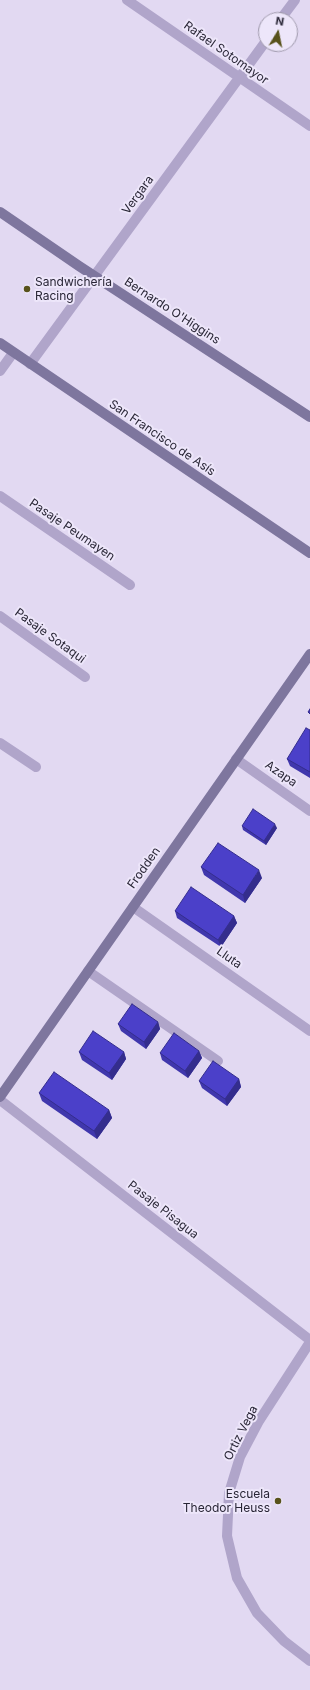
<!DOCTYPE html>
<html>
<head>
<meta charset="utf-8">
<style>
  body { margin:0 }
  #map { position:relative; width:310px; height:1690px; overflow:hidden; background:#e2d9f2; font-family:Inter,sans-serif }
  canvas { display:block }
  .north { position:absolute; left:258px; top:12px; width:40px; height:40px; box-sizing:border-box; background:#ede6fa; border:1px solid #9f99ac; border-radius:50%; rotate:10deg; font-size:11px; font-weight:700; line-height:16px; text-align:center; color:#292636 }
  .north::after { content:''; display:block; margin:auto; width:14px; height:18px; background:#58521b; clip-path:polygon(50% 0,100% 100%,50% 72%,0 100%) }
</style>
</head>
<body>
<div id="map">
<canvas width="310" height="1690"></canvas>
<div class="north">N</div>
</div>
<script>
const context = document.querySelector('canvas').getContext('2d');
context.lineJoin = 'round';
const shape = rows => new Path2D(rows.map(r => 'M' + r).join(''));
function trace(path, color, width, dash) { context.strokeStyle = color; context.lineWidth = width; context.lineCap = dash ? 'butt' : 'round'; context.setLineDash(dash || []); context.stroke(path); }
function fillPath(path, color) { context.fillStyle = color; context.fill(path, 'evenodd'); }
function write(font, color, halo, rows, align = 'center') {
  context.font = font + ' Inter,sans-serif'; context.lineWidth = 4; context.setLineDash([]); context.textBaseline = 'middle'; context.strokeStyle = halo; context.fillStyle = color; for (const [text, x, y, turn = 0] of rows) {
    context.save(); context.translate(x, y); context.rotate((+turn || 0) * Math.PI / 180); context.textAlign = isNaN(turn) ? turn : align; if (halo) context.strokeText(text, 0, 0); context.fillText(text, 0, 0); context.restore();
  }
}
trace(shape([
  [88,971,218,1061]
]), '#b0a5ca', 10);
trace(shape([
  [127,0,310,126],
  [280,20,295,0],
  [30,364,266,41],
  [0,371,13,353],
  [0,496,130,585],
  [0,616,85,677],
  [0,743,36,767],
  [236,759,310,811],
  [133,907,310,1031],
  [0,1100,310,1340],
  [310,1342,259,1421,240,1457,229,1493,227,1536,237,1578,257,1613,284,1641,310,1661]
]), '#b0a5ca', 10);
trace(shape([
  [0,212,79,266,310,417],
  [0,343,310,553],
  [0,1097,310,654]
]), '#7e769e', 10);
fillPath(shape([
  [310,730,310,778,290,766,287,759],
  [242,826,277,828,266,845,243,830],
  [201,867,262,878,245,903,204,875],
  [175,911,234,916,237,923,221,947,177,918],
  [158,1022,160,1029,146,1049,121,1031,118,1024],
  [199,1051,202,1058,188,1078,162,1060,160,1053],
  [79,1052,124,1052,126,1059,112,1080,82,1060],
  [239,1079,241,1087,227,1106,202,1088,199,1081],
  [39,1093,109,1110,112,1118,97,1139,42,1101]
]), '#4037ad');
fillPath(shape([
  [275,824,277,828,266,845,264,841],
  [259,870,262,878,245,903,243,895],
  [234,916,237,923,221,947,218,940],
  [158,1022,160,1029,146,1049,144,1042],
  [199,1051,202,1058,188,1078,185,1071],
  [124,1052,126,1059,112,1080,109,1073],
  [239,1079,241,1087,227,1106,225,1099],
  [109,1110,112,1118,97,1139,94,1131]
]), '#342d8d');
const building = shape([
  [310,709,310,714,308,712,310,709],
  [306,728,310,730,310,772,287,759,306,728],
  [253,809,275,824,264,841,242,826,253,809],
  [218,843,259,870,243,895,201,867,218,843],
  [191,887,234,916,218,940,175,911,191,887],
  [132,1004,158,1022,144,1042,118,1024,132,1004],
  [93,1031,124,1052,109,1073,79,1052,93,1031],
  [174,1033,199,1051,185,1071,160,1053,174,1033],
  [213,1061,239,1079,225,1099,199,1081,213,1061],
  [54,1072,109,1110,94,1131,39,1093,54,1072]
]);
fillPath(building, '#4b40c9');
trace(building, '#342d8d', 1);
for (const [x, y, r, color] of [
  [27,289,4,"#58521b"],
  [278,1501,4,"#58521b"]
]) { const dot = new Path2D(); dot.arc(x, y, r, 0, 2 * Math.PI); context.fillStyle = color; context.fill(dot); trace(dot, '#ede6fa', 1.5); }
write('12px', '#292636', '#ede6fa', [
  ["Rafael Sotomayor",226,53,35],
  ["Vergara",138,195,-54],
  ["Bernardo O'Higgins",172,311,33],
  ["San Francisco de Asís",162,438,34],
  ["Pasaje Peumayen",72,530,34],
  ["Pasaje Sotaqui",50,636,36],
  ["Azapa",281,774,35],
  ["Frodden",144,868,-55],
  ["Lluta",229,958,35],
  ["Pasaje Pisagua",163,1210,38],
  ["Ortiz Vega",241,1433,-63]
]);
write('12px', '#292636', '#ede6fa', [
  ["Sandwichería",35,282],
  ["Racing",35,296],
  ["Escuela",270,1494,"right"],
  ["Theodor Heuss",270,1508,"right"]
], 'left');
</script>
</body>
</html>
